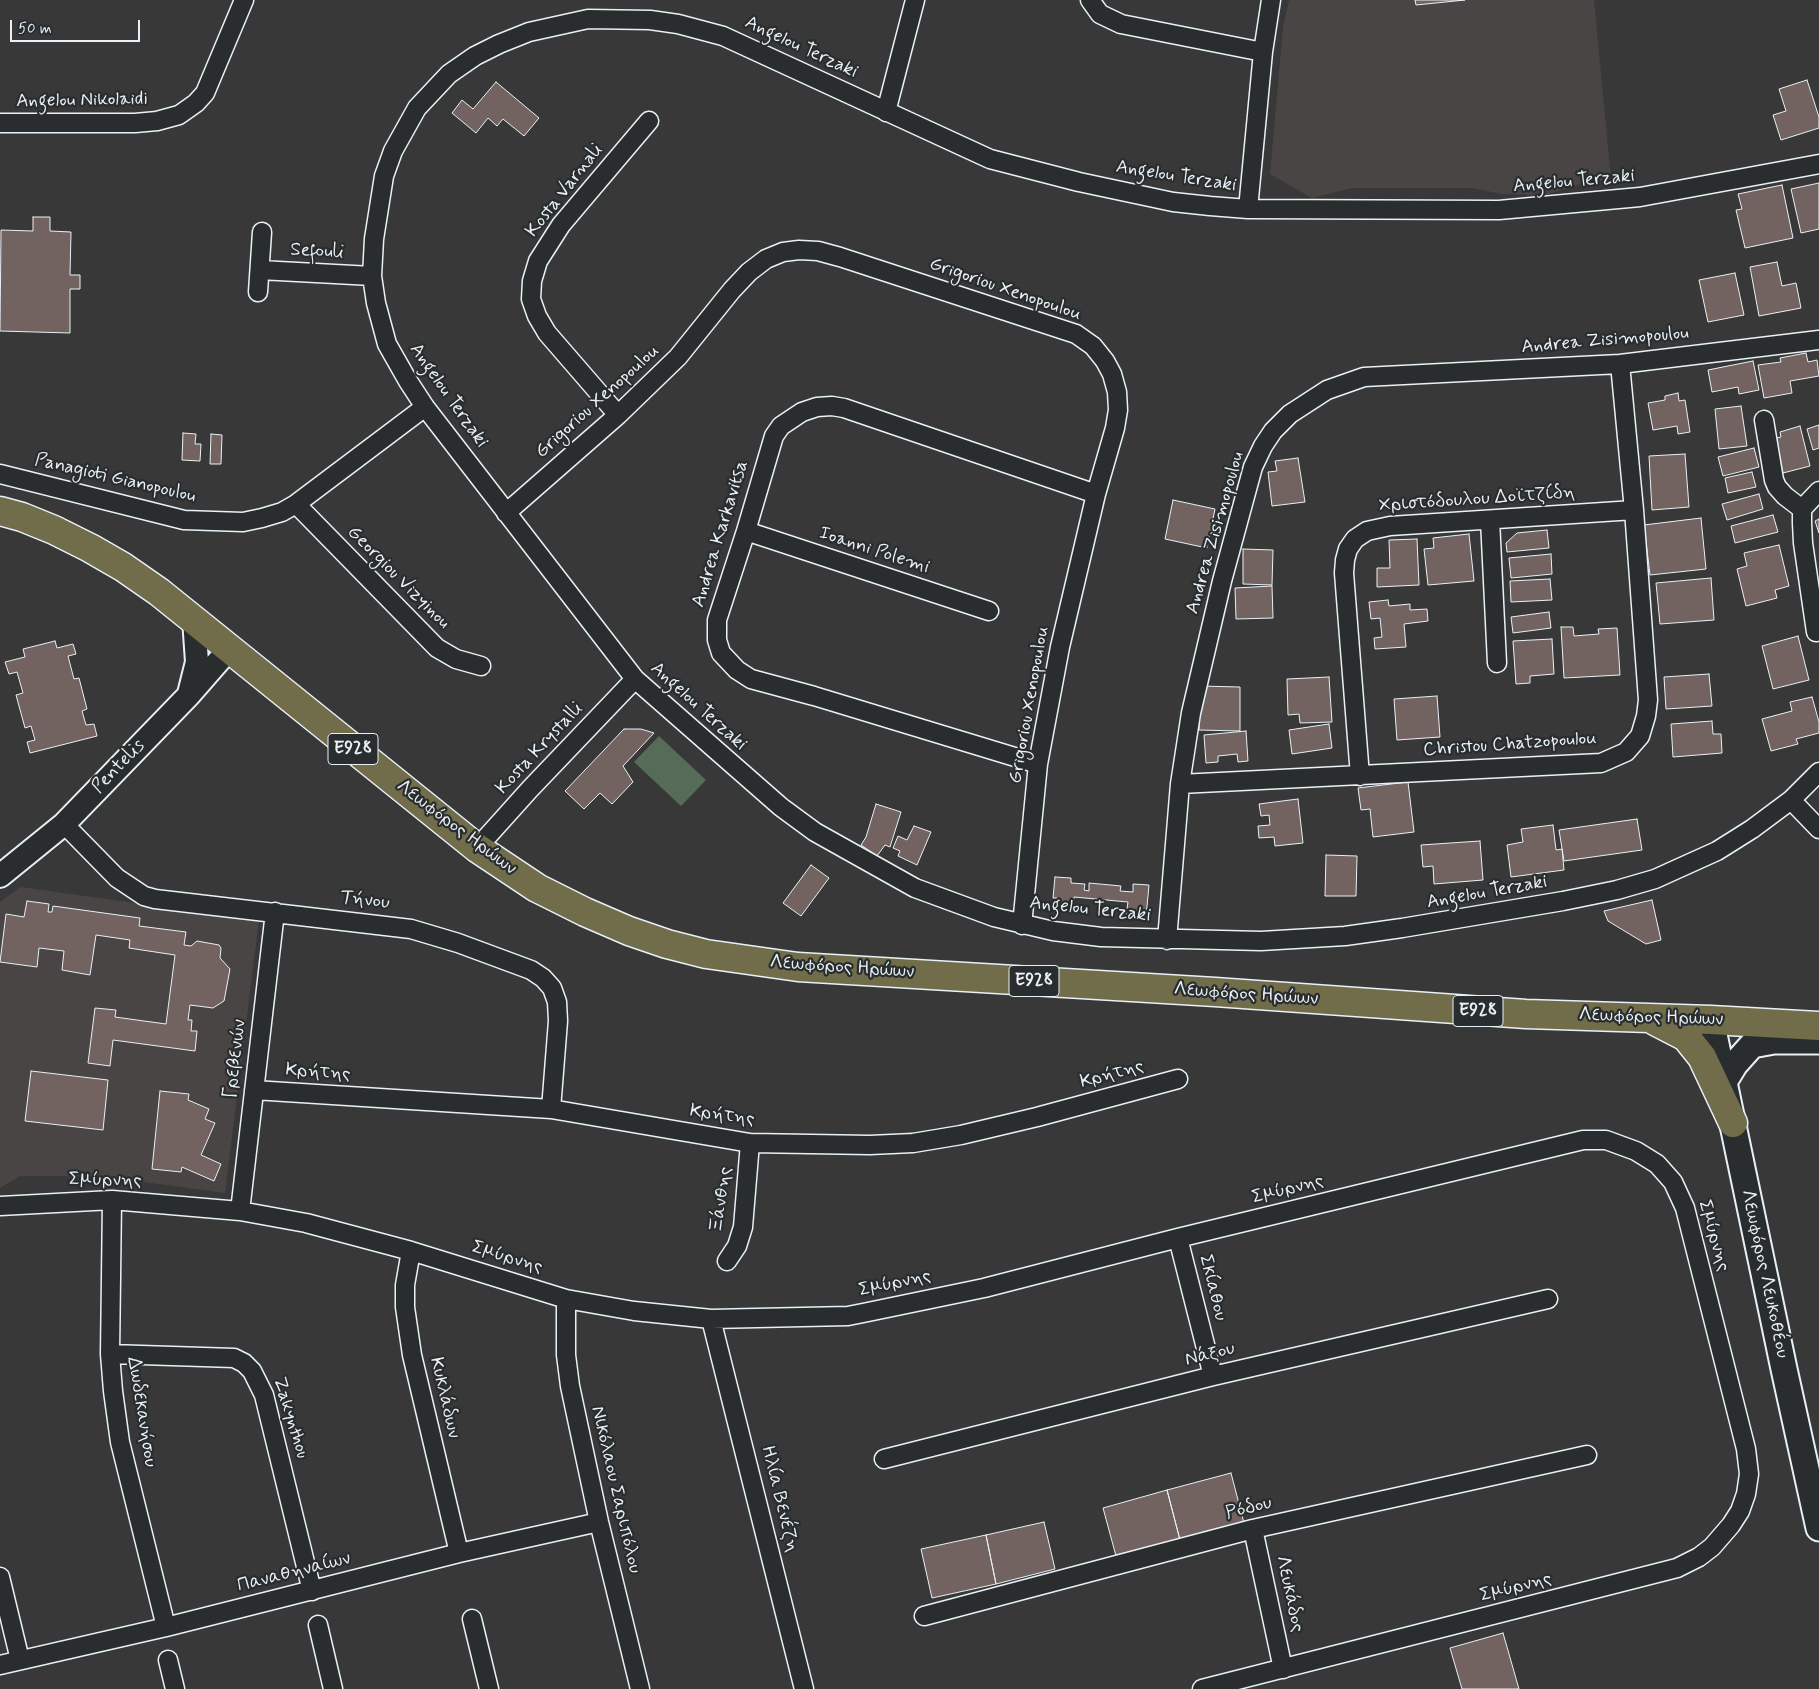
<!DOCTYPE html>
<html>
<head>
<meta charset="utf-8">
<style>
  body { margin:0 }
  #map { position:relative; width:1819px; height:1689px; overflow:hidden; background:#383838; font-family:Mynerve,sans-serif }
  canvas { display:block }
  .scale { position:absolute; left:10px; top:20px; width:130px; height:22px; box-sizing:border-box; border:2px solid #e8f1f8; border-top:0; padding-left:6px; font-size:15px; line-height:18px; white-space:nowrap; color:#e8f1f8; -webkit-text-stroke:4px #2a2d2e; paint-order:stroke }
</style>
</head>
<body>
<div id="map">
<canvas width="1819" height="1689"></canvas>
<div class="scale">50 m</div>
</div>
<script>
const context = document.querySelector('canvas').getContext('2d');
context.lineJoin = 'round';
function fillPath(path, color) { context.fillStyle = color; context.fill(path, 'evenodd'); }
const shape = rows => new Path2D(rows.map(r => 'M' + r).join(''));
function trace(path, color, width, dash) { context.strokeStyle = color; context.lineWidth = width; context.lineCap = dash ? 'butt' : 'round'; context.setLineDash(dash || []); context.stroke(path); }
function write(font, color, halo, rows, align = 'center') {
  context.font = font + ' Mynerve,sans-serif'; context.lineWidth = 4.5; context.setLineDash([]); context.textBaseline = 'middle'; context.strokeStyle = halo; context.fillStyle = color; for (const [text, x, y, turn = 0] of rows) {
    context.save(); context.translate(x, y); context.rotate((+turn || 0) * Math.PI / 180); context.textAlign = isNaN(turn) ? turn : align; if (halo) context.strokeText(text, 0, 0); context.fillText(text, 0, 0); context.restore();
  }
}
fillPath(shape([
  [1289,0,1594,0,1611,179,1583,183,1545,195,1502,194,1472,188,1352,188,1312,198,1270,174,1283,27],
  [20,887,259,920,225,1193,100,1176,20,1176,0,1188,0,902]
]), '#494544');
fillPath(shape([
  [659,736,706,780,681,806,634,762]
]), '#566c58');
const building = shape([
  [1415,0,1465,0,1416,5,1415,0],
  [1807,80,1819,117,1819,128,1781,140,1773,115,1786,111,1779,89,1807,80],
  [496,82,539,118,524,136,503,119,497,126,488,118,476,133,452,113,462,100,473,109,496,82],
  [1819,183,1819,229,1801,233,1791,189,1819,183],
  [1782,185,1793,238,1745,248,1736,210,1742,209,1738,194,1782,185],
  [33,217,50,217,50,231,71,232,70,275,80,275,80,289,70,289,70,333,0,331,1,230,33,231,33,217],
  [1777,262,1782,286,1796,283,1801,308,1759,316,1750,267,1777,262],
  [1735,273,1744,315,1708,322,1699,280,1735,273],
  [1806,353,1808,362,1817,360,1819,376,1790,381,1792,393,1764,398,1758,365,1781,362,1780,358,1806,353],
  [1753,361,1759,390,1739,394,1738,387,1712,392,1708,370,1753,361],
  [1678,393,1679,401,1685,400,1690,432,1678,434,1677,426,1653,430,1648,403,1665,400,1665,396,1678,393],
  [1741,406,1747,446,1719,449,1715,409,1741,406],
  [1819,425,1819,448,1813,450,1807,429,1819,425],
  [1800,426,1810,466,1783,473,1773,439,1781,437,1780,432,1800,426],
  [183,433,196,434,195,444,201,444,200,461,182,460,183,433],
  [211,434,222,435,221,464,210,464,211,434],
  [1754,448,1759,467,1723,476,1718,457,1754,448],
  [1685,454,1689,507,1652,510,1649,456,1685,454],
  [1298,458,1305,502,1272,506,1268,472,1277,471,1275,461,1298,458],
  [1752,472,1756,487,1728,493,1725,478,1752,472],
  [1759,494,1763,509,1727,520,1722,504,1759,494],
  [1173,500,1215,509,1207,548,1165,539,1173,500],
  [1773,515,1778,532,1735,543,1731,526,1773,515],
  [1701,518,1706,569,1650,575,1644,525,1701,518],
  [1819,519,1819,533,1815,521,1819,519],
  [1547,530,1549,548,1507,552,1506,543,1517,533,1547,530],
  [1469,534,1474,581,1428,585,1424,549,1434,548,1433,538,1469,534],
  [1417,539,1419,585,1377,587,1377,568,1390,568,1389,540,1417,539],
  [1779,545,1789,586,1775,590,1777,598,1746,606,1737,569,1747,566,1744,553,1779,545],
  [1243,549,1273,550,1272,585,1243,584,1243,549],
  [1551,554,1552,574,1511,578,1509,558,1551,554],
  [1711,578,1714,620,1660,624,1656,583,1711,578],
  [1550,579,1552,600,1511,602,1510,581,1550,579],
  [1272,586,1273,618,1236,619,1235,588,1272,586],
  [1388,600,1389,606,1410,604,1410,610,1427,609,1428,621,1404,624,1406,647,1375,649,1374,638,1382,637,1380,618,1371,619,1369,602,1388,600],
  [1549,612,1551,628,1513,633,1511,617,1549,612],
  [1561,627,1573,627,1574,636,1599,634,1598,629,1617,628,1620,675,1564,678,1561,627],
  [1798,636,1809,680,1773,689,1762,646,1798,636],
  [1552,639,1554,674,1530,676,1530,683,1516,684,1513,641,1552,639],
  [55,641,57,648,73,644,76,654,68,656,74,679,79,678,87,709,82,711,86,725,94,724,97,736,30,753,27,742,35,740,31,726,25,728,16,695,23,693,17,672,9,674,5,662,25,657,23,649,55,641],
  [1709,674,1712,706,1666,709,1664,677,1709,674],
  [1329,677,1332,722,1300,723,1299,714,1288,715,1287,679,1329,677],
  [1200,686,1240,687,1240,731,1199,730,1200,686],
  [1437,696,1440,737,1397,740,1394,699,1437,696],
  [1812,697,1819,722,1819,733,1796,739,1798,744,1771,751,1762,719,1792,711,1790,702,1812,697],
  [1712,721,1713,734,1721,734,1722,753,1673,757,1671,724,1712,721],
  [1329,724,1332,748,1292,754,1289,730,1329,724],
  [624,729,641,729,654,733,623,766,633,782,612,804,600,793,584,809,565,791,624,729],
  [1246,731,1248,761,1238,762,1237,754,1218,756,1218,762,1206,763,1204,735,1246,731],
  [1408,782,1414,832,1373,837,1370,809,1361,810,1358,788,1408,782],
  [1298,799,1303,843,1275,846,1274,837,1259,838,1258,826,1270,825,1269,815,1261,816,1259,804,1298,799],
  [876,804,901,812,890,847,885,845,877,856,861,845,866,837,876,804],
  [1637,819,1642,850,1564,861,1559,830,1637,819],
  [1553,825,1556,850,1562,849,1564,870,1511,877,1507,845,1523,842,1521,829,1553,825],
  [914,826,931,832,917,865,898,856,900,851,893,848,898,836,907,840,914,826],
  [1480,841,1483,880,1434,884,1433,866,1423,867,1421,845,1480,841],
  [1326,855,1357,856,1356,896,1325,896,1326,855],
  [811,865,829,878,801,916,783,903,811,865],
  [1055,877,1071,878,1071,883,1085,884,1084,890,1089,891,1089,883,1121,886,1120,891,1133,892,1133,884,1149,885,1146,917,1126,915,1128,902,1074,897,1073,906,1056,904,1057,898,1053,898,1055,877],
  [1652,900,1661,940,1646,944,1608,921,1604,911,1652,900],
  [27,901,49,904,48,912,52,912,53,906,140,918,139,926,186,932,184,945,191,946,197,941,219,945,221,948,220,958,230,969,224,1001,213,1008,190,1005,188,1020,192,1020,191,1031,197,1031,195,1051,113,1040,110,1066,88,1063,95,1008,116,1010,115,1017,166,1024,175,955,129,948,130,940,96,935,90,975,62,970,64,951,39,948,37,967,0,962,6,914,24,917,27,901],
  [31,1071,108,1080,103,1130,25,1121,31,1071],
  [160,1091,189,1094,188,1100,209,1109,205,1119,215,1123,201,1155,221,1164,214,1181,182,1167,181,1172,152,1169,160,1091],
  [1231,1473,1244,1523,1180,1540,1167,1490,1231,1473],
  [1167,1490,1180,1540,1116,1556,1103,1508,1167,1490],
  [1044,1522,1055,1569,996,1584,986,1535,1044,1522],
  [986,1535,996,1584,932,1598,921,1549,986,1535],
  [1503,1633,1519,1689,1462,1689,1450,1648,1503,1633]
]);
fillPath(building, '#726361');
trace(building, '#e8f1f8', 1);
const minor = shape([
  [1090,0,1100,14,1121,24,1263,52],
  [886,112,915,0],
  [0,123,135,123,157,121,179,115,196,103,205,93,244,0],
  [1819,164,1640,197,1499,210,1248,209,1210,206,1173,202,1079,182,990,159,723,36,678,24,650,20,588,19,529,32,499,44,475,56,449,74,417,108,393,151,384,176,374,239,372,276,376,303,387,344,408,381,425,407,635,679,781,807,815,832,915,888,994,917,1053,931,1101,937,1261,941,1345,936,1402,928,1563,901,1617,890,1655,879,1717,851,1752,829,1791,800,1819,772],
  [1248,209,1263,52,1271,0],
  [260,270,372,276],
  [258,292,262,232],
  [618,415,547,333,537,316,531,299,532,281,538,261,561,225,649,121],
  [1764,420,1774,480,1777,487,1785,496,1802,509],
  [0,474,184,520,243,522,262,518,282,512,296,504,425,407],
  [296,504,437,648,456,659,481,666],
  [506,513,618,415,678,357,732,290,749,272,766,259,783,252,799,250,818,251,840,257,1076,334,1093,346,1105,361,1112,374,1117,392,1118,410,1115,428,1096,494,1060,647,1038,764,1022,925],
  [1490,520,1497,663],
  [746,531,989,611],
  [1816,632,1803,543,1802,523,1802,509,1819,491],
  [1038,764,814,696,751,679,737,670,721,653,717,640,717,620,746,531,774,436,781,426,802,412,817,407,832,406,844,408,1096,494],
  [1360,776,1344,573,1345,560,1348,549,1355,539,1367,531,1390,526,1634,510],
  [1180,784,1601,763,1626,752,1640,736,1646,716,1648,700,1634,510,1620,364],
  [1791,800,1819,829],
  [64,824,117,878,144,896,155,899,411,929,458,943,531,970,543,978,552,988,557,1002,558,1021,551,1109],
  [477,848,530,789,635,679],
  [1167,940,1180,784,1191,713,1222,581,1253,467,1263,446,1273,431,1290,414,1327,390,1364,377,1620,364,1819,340],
  [254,1090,551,1109,750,1143,870,1145,913,1143,961,1135,1037,1117,1178,1079],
  [112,1200,110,1354,113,1391,120,1442,166,1627],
  [0,1206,112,1200,240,1211,306,1223,411,1251,566,1299,634,1311,711,1319,848,1316,868,1312,984,1288,1178,1238,1583,1140,1606,1140,1636,1151,1657,1164,1673,1182,1685,1208,1746,1449,1749,1474,1746,1494,1740,1511,1731,1525,1712,1547,1699,1557,1677,1568,1202,1689],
  [240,1211,275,912],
  [1178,1238,1213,1376],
  [411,1251,405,1285,405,1307,412,1355,459,1553],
  [727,1261,737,1246,743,1227,750,1143],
  [566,1299,566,1355,570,1386,599,1522,640,1689],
  [711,1319,804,1689],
  [110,1354,234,1358,244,1363,252,1371,264,1395,312,1591],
  [884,1459,1213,1376,1548,1299],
  [1253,1529,1283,1669],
  [0,1577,20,1660],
  [924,1616,1253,1529,1587,1455],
  [472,1619,489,1689],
  [318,1625,333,1689],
  [168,1660,175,1689],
  [0,1665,166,1627,459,1553,599,1522]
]);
const tertiary = shape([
  [189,694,197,662,194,619],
  [0,876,64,824,189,695,230,648]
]);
const secondary = shape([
  [1711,1020,1784,1369,1819,1528],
  [1724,1082,1735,1064,1752,1045,1774,1041,1819,1041]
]);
const primary = shape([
  [0,511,22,517,54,530,90,548,123,567,159,592,477,848,537,888,585,912,629,931,667,944,706,954,798,967,1215,992,1526,1014,1711,1020,1819,1026],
  [1655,1021,1686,1037,1702,1057,1733,1123]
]);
trace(minor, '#e8f1f8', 21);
trace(tertiary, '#e8f1f8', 26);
trace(secondary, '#e8f1f8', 29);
trace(primary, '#e8f1f8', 31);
trace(minor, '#2a2d2e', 18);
trace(tertiary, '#2a2d2e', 22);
trace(secondary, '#2a2d2e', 25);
trace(primary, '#716d4b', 28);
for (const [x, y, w] of [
  [353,749,50],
  [1034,981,50],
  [1478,1011,50]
]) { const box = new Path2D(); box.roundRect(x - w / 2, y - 15.5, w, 31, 4); context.fillStyle = '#2a2d2e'; context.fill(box); trace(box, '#e8f1f8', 1); }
write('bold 18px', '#e8f1f8', null, [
  ["E928",353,749],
  ["E928",1034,981],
  ["E928",1478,1011]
]);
write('19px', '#e8f1f8', '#2a2d2e', [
  ["Angelou Terzaki",801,48,25],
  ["Angelou Nikolaidi",82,101,-1],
  ["Angelou Terzaki",1176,177,9],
  ["Angelou Terzaki",1574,182,-5],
  ["Kosta Varnali",565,191,-52],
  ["Sefouli",317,252,3],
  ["Grigoriou Xenopoulou",1005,290,19],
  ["Andrea Zisimopoulou",1605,341,-5],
  ["Angelou Terzaki",448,396,55],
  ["Grigoriou Xenopoulou",598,402,-42],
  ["Panagioti Gianopoulou",115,479,13],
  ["Χριστόδουλου Δοϊτζίδη",1477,500,-4],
  ["Andrea Zisimopoulou",1216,533,-74],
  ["Andrea Karkavitsa",721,534,-73],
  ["Ioanni Polemi",874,551,18],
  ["Georgiou Vizyinou",398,578,45],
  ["Grigoriou Xenopoulou",1030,705,-80],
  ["Angelou Terzaki",698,707,42],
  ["Christou Chatzopoulou",1510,745,-4],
  ["Kosta Krystalli",540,749,-47],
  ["Pentelis",119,767,-46],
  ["Λεωφόρος Ηρώων",456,828,37],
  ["Angelou Terzaki",1487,893,-10],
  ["Τήνου",365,901,7],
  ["Angelou Terzaki",1090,910,6],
  ["Λεωφόρος Ηρώων",842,968,4],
  ["Λεωφόρος Ηρώων",1246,995,4],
  ["Λεωφόρος Ηρώων",1651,1018,2],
  ["Γρεβενών",236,1059,-83],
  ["Κρήτης",318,1073,4],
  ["Κρήτης",1112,1075,-15],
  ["Κρήτης",722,1116,8],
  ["Σμύρνης",105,1181,1],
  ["Σμύρνης",1288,1190,-14],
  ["Ξάνθης",722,1200,-82],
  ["Σμύρνης",1713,1236,74],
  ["Σμύρνης",507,1258,17],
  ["Λεωφόρος Λευκοθέου",1764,1274,78],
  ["Σμύρνης",895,1284,-12],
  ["Σκίαθου",1212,1288,76],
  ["Νάξου",1210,1355,-14],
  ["Κυκλάδων",444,1398,77],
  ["Δωδεκανήσου",141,1412,81],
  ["Zakynthou",290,1418,73],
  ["Νικόλαου Σαριπόλου",615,1490,77],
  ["Ηλία Βενέζη",779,1499,76],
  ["Ρόδου",1249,1509,-14],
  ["Παναθηναίων",294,1573,-14],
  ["Σμύρνης",1516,1588,-14],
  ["Λευκάδος",1289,1594,78]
]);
</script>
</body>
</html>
